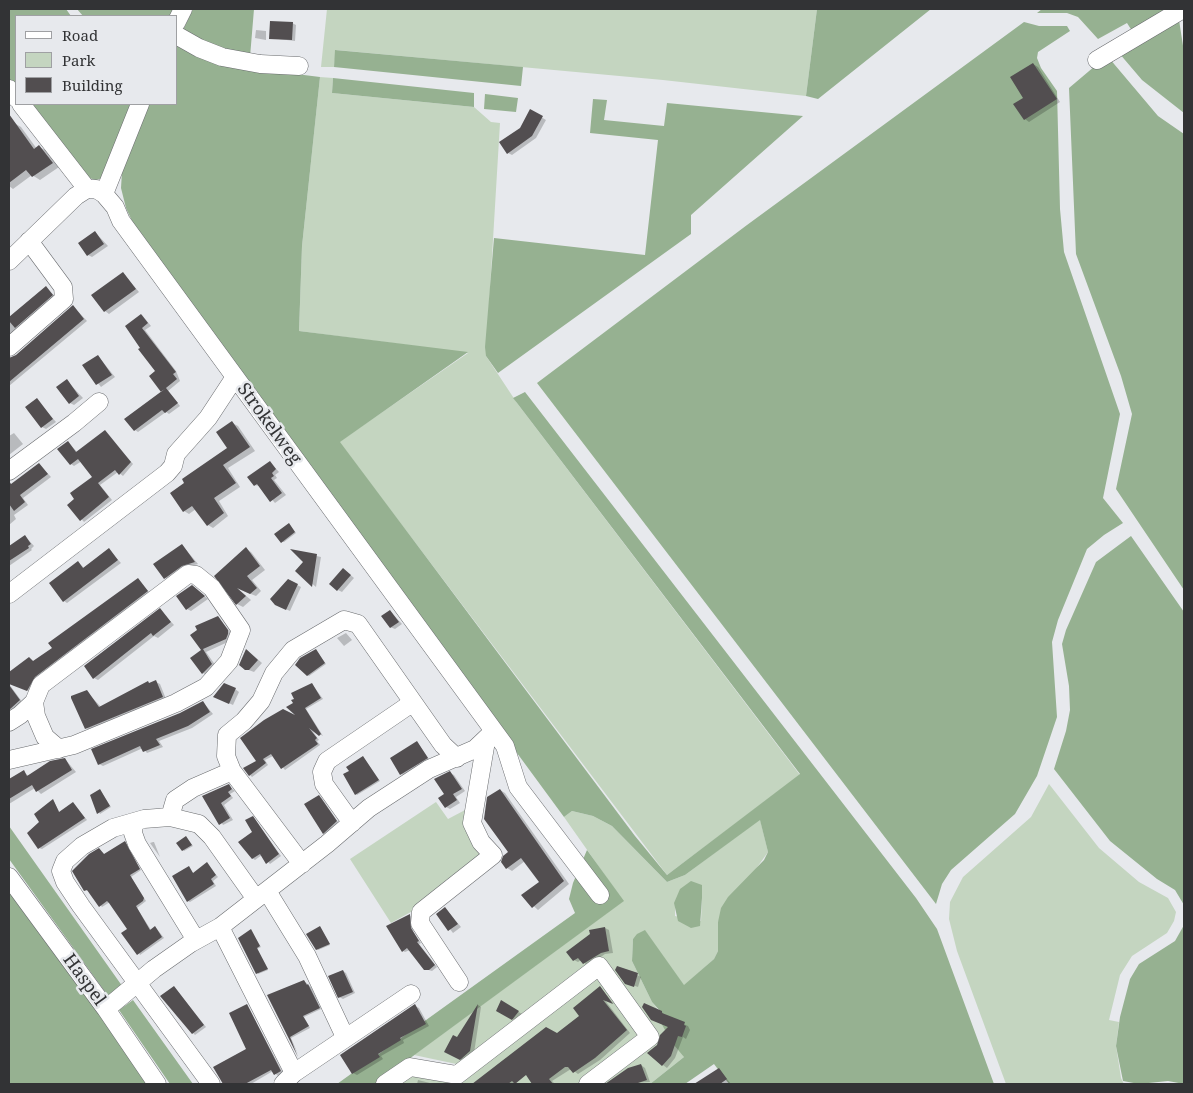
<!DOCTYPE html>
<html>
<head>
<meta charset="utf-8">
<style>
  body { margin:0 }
  #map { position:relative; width:1193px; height:1093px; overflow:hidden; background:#e7e9ed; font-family:"Noto Serif",serif }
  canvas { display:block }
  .frame { position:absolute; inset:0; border:10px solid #323335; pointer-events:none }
  .legend { position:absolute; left:15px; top:15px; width:162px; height:90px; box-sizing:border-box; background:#e7e9ed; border:1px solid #9fa0a3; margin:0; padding:6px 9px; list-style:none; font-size:15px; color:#323335 }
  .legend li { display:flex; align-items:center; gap:10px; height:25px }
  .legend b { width:25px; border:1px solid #9fa0a3 }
</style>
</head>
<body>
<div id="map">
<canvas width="1193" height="1093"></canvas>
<div class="frame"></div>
<ul class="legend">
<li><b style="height:6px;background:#fff"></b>Road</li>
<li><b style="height:14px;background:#c4d5c0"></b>Park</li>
<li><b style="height:14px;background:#524e50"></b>Building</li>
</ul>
</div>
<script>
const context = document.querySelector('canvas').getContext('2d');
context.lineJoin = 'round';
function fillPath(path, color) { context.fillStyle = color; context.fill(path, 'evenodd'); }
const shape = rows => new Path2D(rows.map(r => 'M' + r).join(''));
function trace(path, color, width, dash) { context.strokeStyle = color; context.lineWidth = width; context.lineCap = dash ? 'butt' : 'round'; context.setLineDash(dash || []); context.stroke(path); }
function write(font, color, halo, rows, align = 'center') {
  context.font = font + ' "Noto Serif",serif'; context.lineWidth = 5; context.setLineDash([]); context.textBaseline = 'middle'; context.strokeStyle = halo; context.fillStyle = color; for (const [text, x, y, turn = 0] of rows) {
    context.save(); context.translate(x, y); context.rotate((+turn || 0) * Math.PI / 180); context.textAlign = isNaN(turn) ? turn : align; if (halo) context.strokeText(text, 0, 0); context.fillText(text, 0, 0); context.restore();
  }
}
fillPath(shape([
  [327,9,817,9,806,96,663,80,336,50,334,67,321,67],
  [320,77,333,78,332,93,474,107,491,122,500,123,486,356,517,403,800,775,667,875,339,442,468,353,299,331,302,246],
  [1049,784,1099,848,1139,882,1168,898,1176,912,1174,921,1167,933,1132,956,1120,975,1109,1020,1119,1022,1116,1046,1121,1078,1124,1084,1006,1084,957,951,949,919,950,902,963,877,1031,817],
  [436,802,448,819,467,809,466,832,482,856,418,908,391,923,350,859],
  [572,811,593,816,612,826,667,882,685,875,760,819,768,852,718,922,718,951,714,959,684,986,645,931,633,939,632,961,652,1002,677,1034,684,1057,650,1084,599,1084,658,1038,602,958,461,1065,414,1055,623,901,564,817],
  [702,898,701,921,675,916,675,907],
  [600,973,641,1038,579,1084,394,1084,415,1069,458,1079]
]), '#c4d5c0');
fillPath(shape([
  [9,9,66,9,71,16,16,16,16,89,9,80],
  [77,9,176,9,172,16,83,16],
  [193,9,254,9,250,57,228,54,183,30],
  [817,9,931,9,818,99,806,96],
  [1042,9,1175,9,1134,34,1127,23,1098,39,1078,17,1067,13,1037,13],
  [1179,20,1184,52,1184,113,1142,80,1119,53],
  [1024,22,1039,26,1067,26,1070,31,1038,52,1037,58,1041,68,1057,91,1060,209,1064,252,1120,414,1103,498,1123,523,1104,535,1087,549,1058,620,1052,642,1057,717,1037,776,1015,814,951,870,942,884,936,904,537,383,747,225],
  [176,43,264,70,320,77,302,246,299,331,468,352,340,442,635,836,667,875,800,774,517,403,513,398,525,392,916,898,937,929,994,1084,729,1084,714,1064,685,1084,650,1084,684,1057,674,1045,677,1034,665,1030,660,1021,661,1012,652,1002,632,961,633,939,637,934,645,930,684,985,714,959,718,951,718,922,721,908,728,897,764,860,768,852,760,820,685,875,667,882,612,826,593,816,572,811,564,817,224,354,133,223,126,208,121,188,122,172,146,104,176,104],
  [335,50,523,67,521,86,334,67],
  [1109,58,1158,116,1184,134,1184,590,1116,489,1132,414,1121,376,1076,254,1069,88,1095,66],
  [333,78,474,93,474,107,332,93],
  [485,94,518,98,516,112,484,109],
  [593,99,607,100,604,120,664,126,667,103,803,116,691,215,691,234,498,373,486,356,485,347,494,238,645,255,658,140,590,133],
  [27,104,131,104,111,164,103,178,96,180,89,178],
  [1131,536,1184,612,1184,905,1175,890,1157,879,1110,841,1054,769,1066,731,1070,710,1069,686,1062,644,1066,630,1096,562],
  [9,826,125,990,111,1000,9,859],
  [587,850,624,901,375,1084,337,1084,575,913,569,899,573,883],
  [691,881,702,885,702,898,700,926,691,928,678,921,674,903,680,889],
  [9,884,152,1084,9,1084],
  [1184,925,1184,1084,1168,1081,1139,1084,1123,1081,1116,1046,1120,1017,1130,979,1139,964,1175,941],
  [133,1000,193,1084,170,1084,119,1010]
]), '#96b191');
fillPath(shape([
  [292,23,296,25,295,41,270,38],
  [256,30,266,31,266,40,255,38],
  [1033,64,1038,67,1060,102,1029,122,1025,119],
  [531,111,546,120,536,138,512,155,508,153],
  [14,123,21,127,37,149,39,147,47,151,59,167,40,180,32,175,13,189,9,186,9,127],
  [95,232,108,246,92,257,88,255],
  [123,273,139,292,109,314,105,311],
  [46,288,56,297,9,339,9,319],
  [73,306,87,321,9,386,9,358,16,356],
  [142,315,151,326,145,330,176,371,180,381,168,391,180,406,169,414,166,412,138,432,135,430,164,392,157,372,140,349],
  [98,356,115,377,101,387,84,366],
  [67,381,83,398,74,405,70,403],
  [37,400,56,422,46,429,42,427],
  [232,423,238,426,255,451,228,468,240,487,219,501,228,516,213,528,208,525,196,509,189,514,184,511,229,448],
  [105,432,133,464,123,476,118,472,100,485,112,500,84,522,69,505,94,477,82,461,74,466,71,464,59,449,68,442,78,453],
  [14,433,23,444,9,455,9,436],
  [270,462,279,472,275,475,277,478,274,480,286,495,275,503,260,486,254,485],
  [39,464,51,477,23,498,28,505,14,515,16,519,9,525,9,487],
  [290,525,296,533,284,542,282,542],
  [25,536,34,546,31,549,32,550,9,566,9,548],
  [182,545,198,564,186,567,169,580,165,578],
  [246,549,251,552,265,570,252,580,261,591,256,596,238,589,251,600,243,607,237,604,216,576],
  [109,550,121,563,67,603,64,601,78,562,85,569],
  [294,551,321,557,316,587,297,571,305,562],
  [347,572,354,578,342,592,338,590],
  [138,580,151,594,31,692,9,683,20,674,29,658,34,662,54,649],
  [297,585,301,587,290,611,281,607],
  [196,589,208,599,191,611,187,609],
  [160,610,174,625,158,638,154,636,98,680,94,678],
  [390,611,402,624,395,629,390,627],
  [218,617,232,634,230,641,206,652,216,666,206,675,203,673,202,650],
  [346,633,352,640,344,646,337,638],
  [247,650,262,663,254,672,246,669],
  [316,650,326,664,309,676,307,675],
  [156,682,160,684,166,699,90,730,86,728,87,692,101,707],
  [9,684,23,703,9,715],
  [312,684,323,699,306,709,323,736,311,729,319,740,317,741,320,745,285,770,273,756,265,760,268,765,252,777,250,775,258,761,300,719,295,704],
  [235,689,239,692,233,705,218,698],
  [203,702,213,714,192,728,159,741,163,747,147,753,143,748,103,766,99,764],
  [417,742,429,759,403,775,401,774],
  [363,757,380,781,357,795,356,794],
  [65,759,76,772,41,794,35,788,9,804,9,779,23,772,29,776],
  [450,773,454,775,465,791,456,797,460,803,450,809,446,807],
  [228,785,235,791,230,794,233,798,224,805,233,820,223,825,204,796],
  [100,790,111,807,100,814,92,795],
  [500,790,505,793,569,884,538,910,523,896,540,882,525,861,512,871,507,868,510,852],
  [321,797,338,822,325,834,323,833],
  [53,800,60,813,73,803,87,820,42,849,39,848,40,822],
  [253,817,281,856,270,864,262,855,255,860,252,858],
  [186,837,193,846,184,851,183,850],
  [125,842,141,870,131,877,146,901,137,908,151,930,155,927,157,929,164,938,140,955,129,930,110,902,102,907,89,891,85,890,99,850,105,855],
  [153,842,154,842,160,857,150,843],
  [207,864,218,877,213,881,216,886,190,902,188,901,189,868,194,874],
  [445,908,461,927,453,933,438,914],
  [410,916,412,917,413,931,421,943,419,944,437,967,432,971,425,969,410,950,405,952,403,951],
  [320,927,330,945,318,950,317,949],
  [605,928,609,930,613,953,605,954,588,966,581,960,578,962,574,960],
  [251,931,261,947,257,949,268,970,258,974],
  [343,971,346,973,355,993,343,999,339,997],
  [637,975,641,977,638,987,627,983],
  [304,981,311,987,321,1009,304,1017,310,1028,291,1038,298,1054,268,996],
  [174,987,206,1027,195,1035,193,1033],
  [600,987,614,1004,604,999,630,1033,600,1060,578,1074,571,1069,552,1081,555,1084,534,1084,512,1054,557,1034,580,1016],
  [502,1002,522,1014,516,1021,497,1010],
  [247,1005,283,1073,278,1076,273,1071,251,1084,227,1084,215,1067,247,1049],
  [478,1005,481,1007,474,1053,464,1061,446,1052,457,1039],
  [415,1006,419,1008,429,1026,403,1040,404,1043,381,1056,383,1059,357,1075,353,1073],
  [662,1012,665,1016,688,1026,690,1030,686,1039,683,1037,675,1058,667,1068,663,1065,658,1046,669,1027,656,1021],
  [506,1058,510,1060,516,1084,474,1084],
  [641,1065,645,1068,650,1082,609,1084],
  [719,1069,731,1084,705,1084,702,1080],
  [418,1080,430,1083,433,1084,417,1084]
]), '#0003');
fillPath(shape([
  [270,21,293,22,292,40,269,39],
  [1033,63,1057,99,1024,120,1013,104,1023,98,1010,77],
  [530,109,543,116,532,136,507,154,499,142,520,128],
  [9,114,34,149,39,145,53,163,32,177,26,170,9,183],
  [95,231,104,244,87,256,78,243],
  [123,272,136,289,104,312,91,295],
  [46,286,53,295,15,328,9,321,9,317],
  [73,305,84,319,9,382,9,358,16,355],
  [141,314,148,323,142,328,176,372,173,374,177,379,161,392,149,376,155,371,138,349,140,348,125,326],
  [98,355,112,375,96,385,82,365],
  [67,379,79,396,69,404,56,387],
  [166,388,178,403,165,413,162,410,134,431,124,419],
  [37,398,53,419,41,428,25,407],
  [232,421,250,447,223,465,236,483,214,498,224,513,207,526,192,506,183,512,170,493,184,483,182,479,227,448,216,432],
  [105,430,131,462,119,475,115,470,98,483,109,497,80,521,67,505,74,499,70,493,92,477,78,459,70,465,57,449,68,441,76,452],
  [270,461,276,469,272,473,274,476,271,478,282,493,270,502,257,484,254,486,247,477],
  [39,463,48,474,20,495,25,502,14,511,9,504,9,481,11,484],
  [289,523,295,532,281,543,274,534],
  [25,535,31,544,28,546,29,548,9,561,9,546],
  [182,544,195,562,182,566,164,579,153,564],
  [246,547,260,566,247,576,257,588,250,594,237,588,246,596,236,605,214,576],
  [109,548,118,560,63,602,49,583,78,561,83,568],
  [290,549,317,554,312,587,295,571,303,562],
  [343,568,351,575,337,591,329,584],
  [138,578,148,591,35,677,27,691,9,684,9,672,29,657,33,661,52,648,48,643],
  [288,579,298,584,286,610,275,605,270,599],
  [192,585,205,596,186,610,176,596],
  [160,608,171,622,153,636,151,633,93,679,84,666],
  [390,610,399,622,390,628,381,616],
  [218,616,228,630,228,634,226,639,203,649,212,664,202,674,190,658,201,650,190,635,197,630,195,626],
  [246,649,258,660,249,670,245,670,239,665],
  [316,649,325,663,307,676,295,665,300,658],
  [156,680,163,697,85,729,71,698,71,696,87,690,99,707,148,681,149,683],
  [224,683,236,688,229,704,213,697],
  [312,683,321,698,305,708,321,734,319,736,309,728,317,738,315,740,318,744,281,769,271,754,263,759,266,763,249,776,243,768,256,761,240,738,264,720,283,709,295,715,286,707,293,703,291,700,294,699,291,693],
  [9,685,20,700,9,710],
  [203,701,210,712,188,726,156,739,160,745,143,752,140,746,98,765,91,749,180,713],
  [417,741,428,758,400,775,390,758],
  [363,756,379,780,355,795,343,774,349,771,346,767],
  [65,758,72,770,36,792,32,785,9,799,9,779,24,770,27,776,50,761],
  [450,771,462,789,453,794,457,800,445,808,438,798,444,794,434,779],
  [229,784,232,789,228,792,231,796,221,803,230,818,219,825,202,796],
  [100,789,110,806,97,814,90,795],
  [500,789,564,881,532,908,521,895,539,882,521,858,506,869,501,862,503,856,508,852,484,819,487,797],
  [319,795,337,821,323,834,304,804],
  [53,799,59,812,73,802,85,818,38,849,27,833,39,822,34,814],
  [253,816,279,854,266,864,260,854,252,859,238,842,252,832,245,820],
  [186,836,192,845,182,851,176,843],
  [125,841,140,869,130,875,144,898,143,901,136,906,150,930,155,926,162,937,137,955,121,933,127,929,109,903,107,901,99,907,87,890,84,891,72,871,89,854,99,848,104,854],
  [207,862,216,875,211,879,214,884,187,902,172,876,189,866,193,873],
  [445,907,458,924,448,931,436,914],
  [410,914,411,928,419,941,417,942,435,965,429,970,424,970,407,948,402,952,386,926],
  [320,926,330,944,316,950,306,934],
  [605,927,609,951,601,953,583,964,578,958,573,961,566,952,590,934,589,930],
  [251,929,260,946,257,948,268,969,256,974,238,938],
  [617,966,638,973,634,987,625,984,615,970],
  [343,970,353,992,338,998,328,976],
  [304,980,307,985,308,984,320,1008,303,1016,309,1026,290,1037,298,1057,267,995],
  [174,986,204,1025,192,1034,160,996],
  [600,986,613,1004,603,1000,627,1030,595,1058,573,1073,568,1067,565,1067,549,1079,553,1084,532,1084,526,1075,515,1084,512,1081,508,1084,472,1084,546,1027,557,1033,579,1016,573,1008],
  [501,1000,519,1011,512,1020,496,1011],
  [644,1003,662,1011,662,1013,685,1022,684,1025,686,1026,682,1037,678,1036,671,1056,662,1066,647,1053,657,1045,660,1035,668,1027,651,1020,642,1007],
  [247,1004,281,1071,274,1075,271,1070,245,1084,223,1084,213,1067,246,1049,229,1013],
  [415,1004,426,1024,400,1038,401,1040,378,1054,380,1057,352,1074,340,1055],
  [478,1004,470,1051,460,1060,444,1052,453,1035,457,1037],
  [641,1064,647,1080,635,1084,605,1084,628,1068],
  [719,1068,727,1079,720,1084,694,1084]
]), '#524e50');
const minor = shape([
  [176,23,183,9],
  [176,35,199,48,222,57,260,64,299,66],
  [1097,60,1183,9],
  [9,89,16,98],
  [21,104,87,189],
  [140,104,104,194,115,207,121,221,494,731,505,746,518,787,600,895],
  [9,261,76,196,87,189,96,189,104,194],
  [9,347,64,299,63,287,29,241],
  [9,471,74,423,99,402],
  [9,594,167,473,173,466,176,454,208,418,235,377],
  [34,702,36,716,45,737,59,749],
  [9,722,20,715,34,702,41,685,188,574,196,575,212,588,241,630,229,661,206,687,176,703,74,745,9,760],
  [232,771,226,756,227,735,244,721,261,701,274,673,293,650,344,620,358,624,443,745,457,758],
  [170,817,175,800,193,788,232,771,302,864],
  [134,822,133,833,137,844,196,940],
  [352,823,324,784,322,772,327,761,412,703],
  [9,877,106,1009,157,1084],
  [267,891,307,956,345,1037],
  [220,927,294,1073,283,1084],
  [459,982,420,923,421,912,493,855,481,842,472,823,486,741],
  [106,1009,154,969,191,943,220,927,327,844,369,808,429,769,475,749,494,731],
  [294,1073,411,994],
  [211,1084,81,906,65,882,61,871,65,861,82,846,113,828,144,819,170,817,199,824,212,837,256,899],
  [385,1084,410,1067,457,1075,599,966,650,1037,588,1084]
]);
trace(minor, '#696b6e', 19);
trace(minor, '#fff', 18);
write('18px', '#323335', '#e7e9ed', [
  ["Strokelweg",269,424,54],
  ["Haspel",84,980,54]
]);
</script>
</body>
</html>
